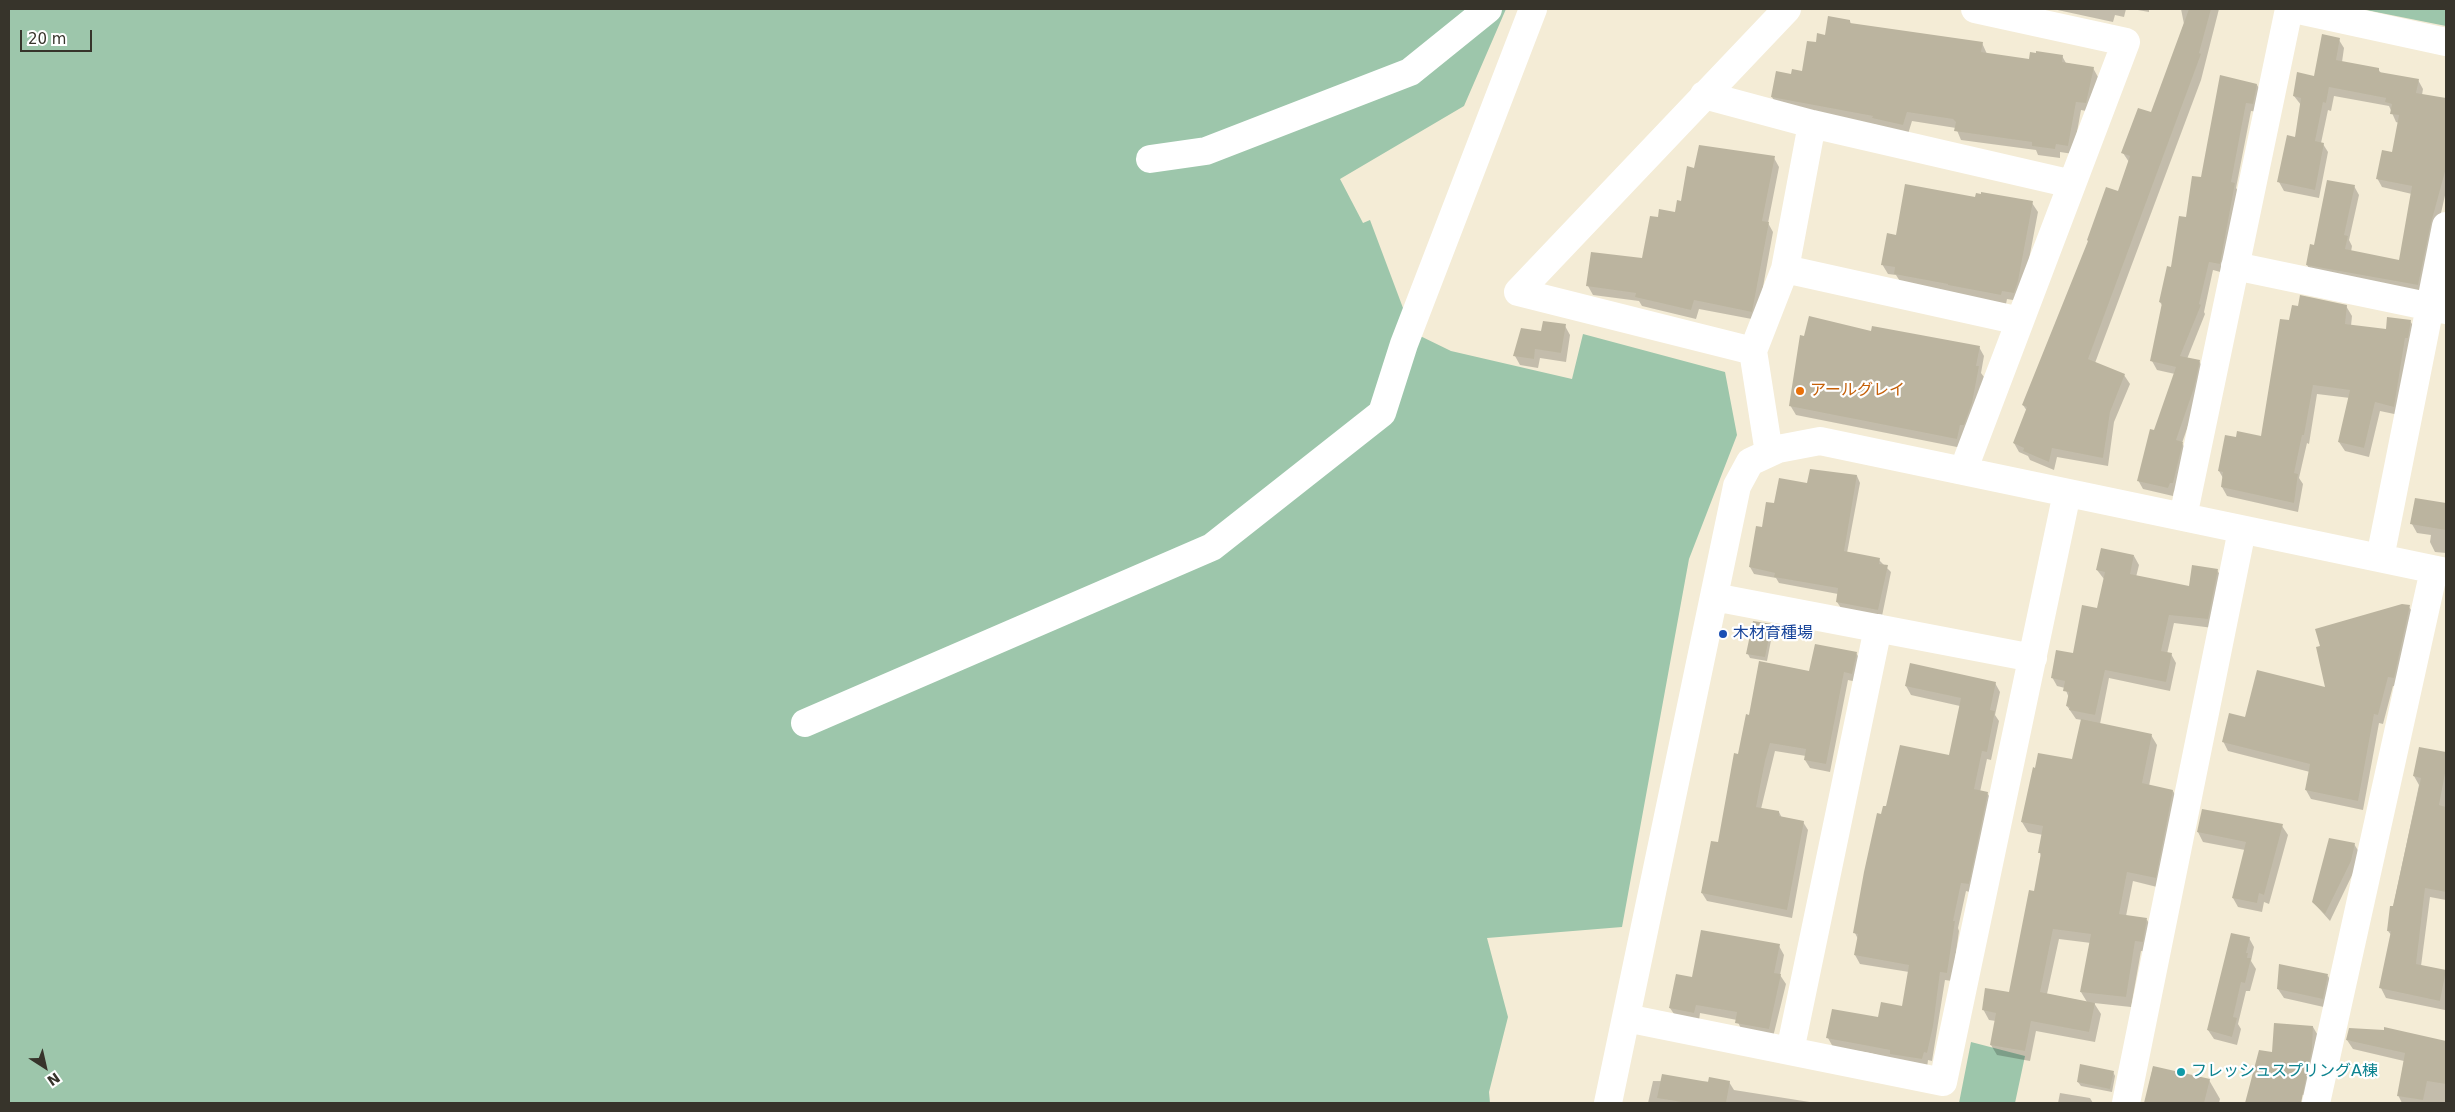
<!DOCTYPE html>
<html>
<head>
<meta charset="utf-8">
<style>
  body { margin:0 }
  #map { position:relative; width:2455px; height:1112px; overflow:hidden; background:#f4ecd6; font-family:"DejaVu Sans",sans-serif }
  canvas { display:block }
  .frame { position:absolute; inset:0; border:10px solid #37342b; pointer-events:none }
  .north { position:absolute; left:20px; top:1042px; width:50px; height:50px; -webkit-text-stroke:4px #fff; paint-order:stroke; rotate:145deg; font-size:14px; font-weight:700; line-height:20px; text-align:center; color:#37342b }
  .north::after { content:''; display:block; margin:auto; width:18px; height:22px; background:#37342b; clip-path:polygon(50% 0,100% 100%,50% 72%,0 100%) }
  .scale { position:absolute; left:20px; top:30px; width:72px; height:22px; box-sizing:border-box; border:2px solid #37342b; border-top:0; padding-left:6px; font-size:15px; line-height:18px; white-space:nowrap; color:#37342b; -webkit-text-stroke:4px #fff; paint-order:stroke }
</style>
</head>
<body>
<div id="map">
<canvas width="2455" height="1112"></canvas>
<div class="frame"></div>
<div class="north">N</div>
<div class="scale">20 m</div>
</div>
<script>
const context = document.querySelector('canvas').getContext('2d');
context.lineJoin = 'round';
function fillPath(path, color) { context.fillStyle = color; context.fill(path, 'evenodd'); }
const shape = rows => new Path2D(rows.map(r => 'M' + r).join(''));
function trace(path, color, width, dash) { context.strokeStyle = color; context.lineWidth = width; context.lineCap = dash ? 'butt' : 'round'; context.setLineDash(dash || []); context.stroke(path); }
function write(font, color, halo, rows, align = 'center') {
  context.font = font + ' "DejaVu Sans","Noto Sans JP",sans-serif'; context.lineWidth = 4.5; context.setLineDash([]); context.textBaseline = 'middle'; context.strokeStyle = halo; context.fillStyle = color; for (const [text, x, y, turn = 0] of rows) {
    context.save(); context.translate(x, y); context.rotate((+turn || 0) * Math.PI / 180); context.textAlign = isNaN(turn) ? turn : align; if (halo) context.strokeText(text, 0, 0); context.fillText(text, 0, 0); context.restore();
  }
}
fillPath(shape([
  [9,9,1506,9,1464,106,1340,179,1363,223,1370,220,1412,332,1451,351,1572,379,1583,334,1725,372,1737,435,1689,559,1622,927,1487,938,1508,1017,1489,1092,1490,1103,9,1103],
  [2361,9,2446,9,2446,26],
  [1971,1042,2025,1056,2015,1103,1959,1103]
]), '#9dc6ab');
fillPath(shape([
  [2053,9,2126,9,2124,17,2115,15,2113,22],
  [2132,9,2149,9,2149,12],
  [2181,9,2219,9,2201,80,2095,363,2124,375,2130,384,2114,422,2108,466,2057,457,2054,470,2030,460,2028,456,2019,452,2014,443,2027,411,2023,405,2118,193,2129,162,2123,153,2152,114,2184,24],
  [1850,21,1851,24,1982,43,1987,54,2030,61,2062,56,2066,63,2093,68,2098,77,2091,112,2081,110,2073,154,2060,152,2060,158,2038,155,2036,150,1961,140,1956,128,1912,121,1908,134,1877,125,1777,106,1772,97,1792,75,1803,72,1817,44],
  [2339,40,2344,48,2342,62,2378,69,2381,73,2418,80,2423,89,2422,95,2446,100,2446,191,2423,293,2312,273,2307,265,2315,247,2354,186,2359,195,2349,240,2352,246,2351,252,2400,262,2412,194,2382,187,2377,178,2393,153,2399,123,2396,122,2389,106,2334,96,2331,111,2328,110,2321,143,2323,144,2328,152,2319,198,2284,191,2279,182,2296,138,2301,105,2294,96,2315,77],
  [2221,77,2257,85,2262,93,2258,112,2251,111,2236,188,2239,192,2224,273,2213,270,2204,312,2205,314,2187,359,2199,361,2204,370,2198,397,2182,443,2187,452,2177,492,2174,491,2173,496,2143,489,2138,480,2175,374,2157,370,2152,361,2163,307,2160,302,2187,218,2202,178],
  [1774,158,1779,167,1768,223,1773,232,1757,320,1699,309,1696,319,1642,306,1639,301,1593,295,1588,286,1643,260,1659,218,1676,214,1695,169],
  [1976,198,2032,203,2038,212,2023,291,2019,301,2007,299,2006,304,1901,283,1896,275,1888,274,1882,264,1897,236],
  [2346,306,2352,316,2351,326,2387,330,2410,321,2416,330,2399,415,2380,411,2369,457,2345,451,2339,442,2350,398,2317,394,2309,444,2307,443,2299,478,2303,484,2298,512,2227,496,2222,487,2223,478,2219,471,2237,439,2262,437,2290,321],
  [1565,326,1570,335,1566,362,1540,358,1538,368,1520,365,1515,356,1542,332],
  [1872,333,1979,347,1984,356,1981,373,1984,377,1977,412,1962,448,1796,415,1790,405],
  [1857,476,1860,483,1847,553,1879,560,1891,572,1882,616,1841,608,1837,602,1838,594,1779,583,1776,578,1754,574,1750,567,1763,529,1775,505,1808,484],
  [2416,499,2446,504,2446,553,2435,552,2430,542,2431,535,2417,533,2412,524],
  [2134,556,2139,565,2136,577,2190,588,2217,570,2223,580,2213,628,2174,623,2167,654,2171,654,2176,663,2170,691,2109,678,2100,724,2151,735,2157,745,2149,786,2173,791,2179,802,2161,888,2133,881,2126,916,2147,920,2153,930,2148,952,2141,951,2131,1007,2094,1003,2101,1014,2095,1042,2036,1031,2030,1061,1997,1055,1991,1045,1996,1021,1989,1020,1983,1009,2010,994,2035,893,2041,856,2040,853,2043,835,2028,832,2022,822,2073,761,2082,720,2076,719,2067,706,2069,698,2065,688,2057,686,2052,677,2074,655,2098,610,2104,579,2097,570],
  [2059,939,2091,943,2081,992,2087,1002,2047,994],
  [2409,607,2415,616,2399,687,2393,686,2383,724,2379,723,2363,810,2311,799,2306,790,2310,772,2228,751,2223,741,2246,718,2326,689],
  [1771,625,1773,630,1767,661,1750,658,1748,654],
  [1856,653,1861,661,1857,682,1848,680,1830,772,1810,768,1805,760,1806,756,1775,751,1761,809,1779,812,1782,818,1803,822,1808,830,1792,918,1707,901,1702,893,1720,844,1750,717,1810,672],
  [1995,683,2000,692,1995,715,1999,721,1991,760,1987,759,1980,792,1987,793,1993,802,1973,893,1966,891,1958,928,1959,931,1952,981,1945,980,1932,1061,1928,1060,1927,1068,1870,1053,1833,1047,1828,1038,1903,1007,1909,972,1860,964,1855,955,1858,939,1855,933,1882,815,1887,808,1950,756,1960,706,1911,695,1906,686],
  [2420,749,2446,754,2446,900,2430,897,2421,966,2446,972,2445,1010,2386,998,2381,988,2392,936,2388,931,2419,785,2414,776],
  [2203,810,2282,826,2288,835,2269,904,2264,902,2262,912,2238,907,2233,898,2245,850,2203,842,2198,832],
  [2354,844,2359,852,2355,869,2330,921,2313,902],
  [2249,938,2254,947,2251,961,2256,969,2250,991,2246,991,2238,1024,2241,1029,2237,1045,2214,1039,2208,1030],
  [1779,946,1784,955,1780,975,1786,984,1773,1037,1742,1031,1737,1020,1700,1013,1699,1021,1676,1017,1670,1008],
  [2328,976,2333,985,2328,1008,2284,998,2278,989],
  [2313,1027,2323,1044,2315,1097,2265,1088,2273,1053],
  [2347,1040,2446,1054,2446,1103,2402,1103,2398,1095,2404,1061,2353,1049],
  [2153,1067,2209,1080,2220,1099,2219,1103,2145,1103],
  [2113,1072,2115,1076,2112,1092,2081,1086,2078,1082],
  [1653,1081,1729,1082,1734,1090,1816,1103,1648,1103],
  [2060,1093,2090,1098,2093,1103,2058,1103]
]), '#0003');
fillPath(shape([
  [2189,9,2211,9,2199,53,2201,54,2088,359,2125,374,2110,412,2103,458,2052,448,2049,462,2023,451,2024,448,2013,443,2027,407,2022,405,2088,241,2087,240,2106,187,2118,191,2130,156,2121,153,2138,108,2151,112],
  [1828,16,1850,20,1850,23,1983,42,1981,52,2029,59,2030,52,2036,53,2036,51,2063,55,2062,62,2094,67,2086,103,2076,102,2068,146,2056,144,2055,149,2032,146,2032,142,1954,131,1956,122,1953,119,1907,112,1903,125,1872,118,1873,116,1771,97,1776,71,1791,74,1792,69,1802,71,1807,41,1816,42,1817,33,1825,35],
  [2322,34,2340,38,2336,60,2379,68,2379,72,2419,79,2416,93,2446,98,2446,168,2431,223,2418,285,2306,265,2310,244,2314,245,2327,180,2355,185,2344,235,2348,236,2345,249,2399,260,2412,186,2376,179,2382,150,2392,152,2399,115,2390,114,2392,104,2385,102,2386,98,2329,87,2326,103,2323,102,2315,141,2324,143,2315,190,2277,182,2287,135,2295,137,2301,98,2293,96,2297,72,2314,76],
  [2220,75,2257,84,2253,104,2246,103,2231,182,2235,183,2220,264,2209,262,2199,304,2201,305,2180,356,2200,360,2194,388,2176,440,2183,442,2173,483,2170,483,2168,488,2137,481,2150,429,2154,430,2176,367,2150,361,2162,303,2159,302,2167,266,2171,267,2179,216,2186,217,2192,176,2201,177],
  [1699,145,1775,156,1762,221,1769,222,1752,312,1694,300,1691,310,1635,297,1636,293,1586,286,1591,252,1642,258,1650,216,1658,217,1659,209,1675,212,1677,200,1681,201,1687,166,1694,168],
  [1905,184,1975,197,1976,193,1981,194,1981,192,2033,201,2018,281,2014,293,2002,291,2001,295,1948,285,1948,284,1894,274,1895,267,1881,265,1887,233,1896,235],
  [2300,295,2347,305,2345,324,2386,329,2387,317,2411,320,2408,338,2405,338,2394,407,2375,402,2364,448,2338,442,2350,390,2313,385,2304,435,2302,435,2294,473,2298,474,2294,503,2221,487,2223,472,2218,471,2225,435,2236,437,2237,431,2261,436,2280,319,2289,320,2292,305,2298,306],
  [1809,316,1871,331,1872,326,1980,346,1976,366,1979,366,1972,403,1964,425,1960,425,1957,439,1789,406,1800,335,1804,336],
  [1543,321,1566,324,1561,353,1535,349,1534,359,1513,356,1521,328,1541,331],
  [1810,469,1857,475,1844,551,1880,558,1879,564,1888,565,1878,610,1836,602,1838,588,1774,577,1775,573,1749,567,1756,526,1762,527,1766,502,1774,503,1779,478,1807,483],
  [2415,498,2446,503,2446,530,2410,524],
  [2101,548,2134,555,2130,574,2189,586,2192,565,2218,569,2208,619,2169,615,2161,651,2172,653,2166,682,2105,670,2095,715,2069,710,2070,707,2066,706,2069,692,2063,691,2065,681,2051,678,2056,650,2073,653,2082,605,2097,608,2105,572,2096,570],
  [2402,604,2410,605,2394,678,2388,677,2378,715,2374,714,2358,801,2305,790,2310,764,2222,742,2229,713,2245,717,2257,670,2325,687,2316,647,2320,646,2315,629],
  [1753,621,1772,624,1765,657,1746,654],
  [1815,644,1857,652,1852,674,1844,672,1826,764,1804,760,1806,749,1770,743,1765,761,1756,807,1779,811,1779,816,1804,821,1787,910,1701,893,1711,841,1718,842,1734,753,1738,754,1746,714,1749,715,1759,661,1809,671],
  [1910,663,1996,682,1990,710,1995,711,1987,752,1982,751,1974,789,1988,792,1969,884,1961,883,1953,921,1955,921,1947,973,1940,972,1933,1026,1927,1053,1924,1052,1922,1059,1890,1054,1890,1050,1864,1045,1826,1038,1832,1009,1878,1017,1881,1002,1902,1006,1909,965,1854,955,1858,934,1853,933,1864,872,1877,813,1881,814,1883,806,1886,806,1900,745,1949,755,1961,698,1905,686],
  [2081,719,2152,734,2142,783,2173,790,2156,878,2127,872,2119,914,2147,918,2143,942,2135,941,2126,997,2080,992,2091,934,2053,929,2040,992,2095,1003,2089,1032,2031,1021,2025,1051,1990,1045,1996,1013,1982,1010,1985,988,2009,992,2029,890,2034,891,2041,853,2038,853,2043,826,2021,822,2033,767,2035,768,2038,753,2072,759],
  [2419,747,2446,752,2446,768,2439,805,2446,807,2446,892,2425,888,2416,964,2446,970,2440,1001,2379,988,2391,931,2387,931,2390,906,2393,906,2421,778,2413,776],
  [2202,809,2283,824,2264,895,2259,893,2257,903,2232,898,2246,842,2197,832],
  [2329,838,2355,843,2351,861,2325,914,2312,902],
  [1701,930,1780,944,1774,973,1781,974,1769,1029,1735,1023,1737,1012,1696,1005,1694,1013,1669,1008,1676,974,1692,977],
  [2231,933,2250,937,2246,953,2248,953,2247,958,2251,958,2245,983,2241,982,2233,1017,2237,1018,2232,1037,2207,1030],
  [2279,964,2328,974,2323,999,2277,989],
  [2274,1023,2313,1026,2312,1049,2301,1103,2245,1103,2259,1050,2272,1052],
  [2384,1027,2446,1041,2446,1084,2427,1081,2423,1100,2397,1096,2405,1053,2346,1040,2349,1028,2384,1030],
  [2080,1064,2114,1071,2110,1089,2077,1082],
  [2153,1066,2210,1079,2204,1103,2144,1103],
  [1662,1074,1708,1082,1709,1077,1730,1081,1726,1103,1688,1103,1657,1098]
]), '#bbb49f');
trace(shape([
  [2294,9,2446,42],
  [1704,95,1812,124,2072,184],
  [1150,159,1206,151,1410,72,1488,9],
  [2235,266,2446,310],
  [1785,269,2020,321],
  [1753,351,1518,292,1787,9],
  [1769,453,1753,351,1785,269,1812,124],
  [1963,471,2126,42,1975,9],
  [2183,517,2289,9],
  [2380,558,2446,226],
  [1714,597,2033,658],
  [805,723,1212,547,1382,413,1404,344,1533,9],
  [1626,1018,1943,1082,2067,493],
  [1790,1051,1878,628],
  [1608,1103,1737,486,1750,462,1778,449,1820,441,2446,572],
  [2126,1103,2242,530],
  [2316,1103,2434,570]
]), '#fff', 28);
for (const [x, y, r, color] of [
  [1800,391,5,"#e8710a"],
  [1723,634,5,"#1a4fb4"],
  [2181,1072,5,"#0f9aa8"]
]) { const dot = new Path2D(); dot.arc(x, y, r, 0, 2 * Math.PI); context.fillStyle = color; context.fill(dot); trace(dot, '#fff', 2); }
write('16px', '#c56008', '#fff', [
  ["アールグレイ",1810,391]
], 'left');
write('16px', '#164399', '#fff', [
  ["木材育種場",1733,634]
], 'left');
write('16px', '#0d838f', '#fff', [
  ["フレッシュスプリングA棟",2191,1072]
], 'left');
</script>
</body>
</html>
